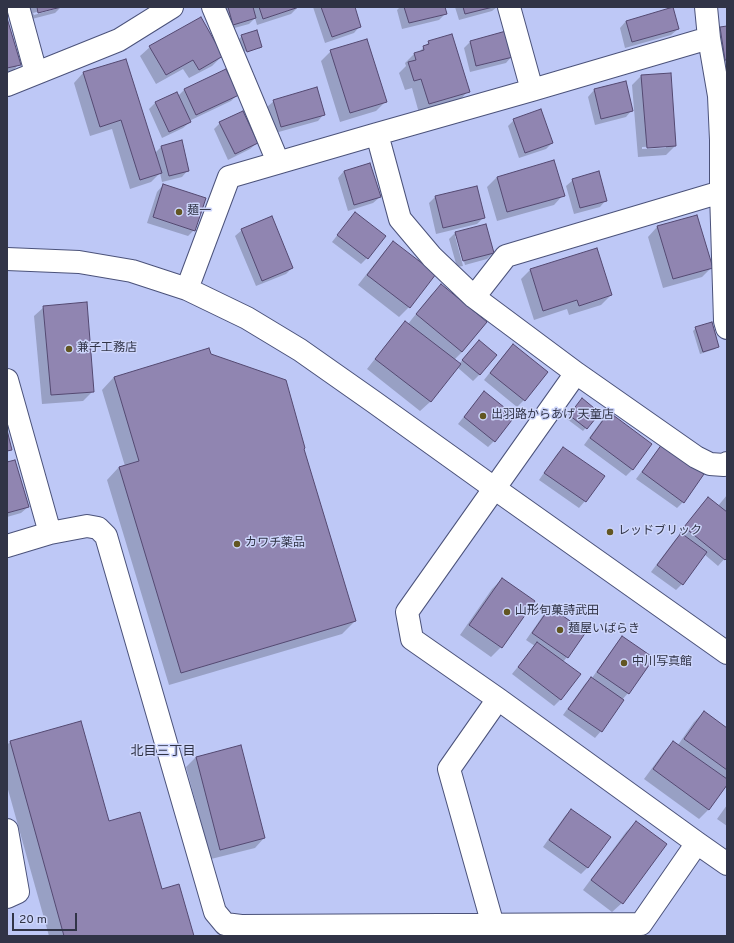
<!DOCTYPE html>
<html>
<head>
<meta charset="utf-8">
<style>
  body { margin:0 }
  #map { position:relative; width:734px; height:943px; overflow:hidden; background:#bec8f6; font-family:Overpass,sans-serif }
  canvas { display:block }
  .frame { position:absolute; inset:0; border:8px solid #313447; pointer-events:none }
  .scale { position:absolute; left:12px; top:913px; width:65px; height:18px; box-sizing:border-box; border:2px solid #313447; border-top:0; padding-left:5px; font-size:12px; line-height:14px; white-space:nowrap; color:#313447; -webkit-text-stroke:3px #cdd5fb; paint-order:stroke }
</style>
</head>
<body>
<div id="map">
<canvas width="734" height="943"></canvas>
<div class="frame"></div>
<div class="scale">20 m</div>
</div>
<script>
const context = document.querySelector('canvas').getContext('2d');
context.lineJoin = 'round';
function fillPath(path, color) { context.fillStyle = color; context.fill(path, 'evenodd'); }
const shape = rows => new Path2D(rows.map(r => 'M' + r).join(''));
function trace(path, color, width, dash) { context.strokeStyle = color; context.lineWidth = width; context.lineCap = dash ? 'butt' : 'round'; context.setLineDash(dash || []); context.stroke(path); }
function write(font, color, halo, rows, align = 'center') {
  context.font = font + ' Overpass,"Noto Sans JP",sans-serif'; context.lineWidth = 3; context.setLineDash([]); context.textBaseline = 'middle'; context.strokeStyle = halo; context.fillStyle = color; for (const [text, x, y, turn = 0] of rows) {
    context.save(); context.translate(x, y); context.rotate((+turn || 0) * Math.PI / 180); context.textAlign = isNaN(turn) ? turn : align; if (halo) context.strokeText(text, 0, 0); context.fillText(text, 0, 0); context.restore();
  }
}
fillPath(shape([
  [29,7,61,7,55,13,32,19],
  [55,7,55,9,34,15,33,13],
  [225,7,298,7,291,14,257,25,255,18,249,24,227,30,221,11],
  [313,7,353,7,360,26,354,33,325,43],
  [400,7,444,7,446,13,439,20,402,29,397,10],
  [455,7,497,7,492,11,459,20],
  [626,21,678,29,671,35,625,48,620,28],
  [7,22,19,64,10,74,7,75],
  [727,27,727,65,719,66,714,35,721,28],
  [242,36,261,47,259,49,259,47,243,52,239,39],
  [429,42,468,91,459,101,419,113,412,88,405,90,399,73,406,66,405,63,414,54,418,53],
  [470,42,512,56,506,63,470,72,464,48],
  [150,47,222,56,212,66,189,78,183,69,156,84,140,56],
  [331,51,385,102,376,111,340,122,321,61],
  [125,60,155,153,161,147,188,170,182,177,162,182,160,173,151,182,130,189,112,129,90,136,74,83,83,73],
  [226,70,238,94,231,101,189,121,190,122,183,128,162,138,149,109,156,102,178,96,184,90],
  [641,76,675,146,666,155,638,157,632,85],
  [666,146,666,148,642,149,642,147],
  [625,82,632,110,626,117,595,125,588,97,594,90],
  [274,101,324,114,318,121,275,133,267,107],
  [514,120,552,143,546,149,519,158,508,126],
  [220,123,257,143,250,149,228,160,214,129],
  [344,171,380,197,373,203,348,211,338,178],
  [497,177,563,195,554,205,497,221,487,187],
  [573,180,606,200,600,207,574,214,566,186],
  [163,185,194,230,188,236,147,223,157,192],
  [476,187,484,217,477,224,436,234,429,203,435,197],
  [696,216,712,267,702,277,663,288,648,237,657,227],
  [349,220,367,258,361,264,332,242],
  [242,230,292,268,286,274,256,286,235,236],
  [455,233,493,253,487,259,465,265,457,236,455,236,463,266,457,267,449,239],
  [393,242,435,275,409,307,399,317,358,285,384,252],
  [530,270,611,295,601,305,569,315,567,309,534,320,521,279],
  [441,286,486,323,462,352,454,360,459,364,472,348,480,374,473,381,457,367,430,402,420,411,367,369,396,332,406,322,408,324,431,295],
  [44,307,93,391,83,401,42,404,34,316],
  [696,328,718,346,715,349,700,354,693,331],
  [513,345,547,372,524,400,517,407,484,380,507,351],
  [210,355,303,449,355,621,342,634,169,685,107,480,119,467,125,466,102,390,114,377],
  [484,393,494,441,488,447,458,424,478,399],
  [580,403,599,413,583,431,567,419],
  [609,414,651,444,632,470,626,476,584,445,602,420],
  [662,445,683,502,677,508,636,479,656,452],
  [563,448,585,501,579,508,539,480,557,454],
  [7,463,28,507,21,513,7,517],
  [727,495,727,556,718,566,704,554,682,584,676,590,651,572,675,540,680,535,679,534,702,504,708,498,718,506],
  [502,579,533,601,501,647,491,657,460,635,492,589],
  [550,608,585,632,567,657,563,662,560,700,554,706,512,674,535,646,526,640,544,614],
  [622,637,628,693,622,700,601,731,595,738,563,715,585,684,591,678,592,678,616,644],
  [704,712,727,729,727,786,726,786,708,810,699,819,644,779,664,752,673,742,678,745,694,722],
  [11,741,108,822,161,890,193,936,49,936,7,786,7,745],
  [240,746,264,838,255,848,211,859,186,767,196,757],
  [727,805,727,826,717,819],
  [571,810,609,837,587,868,581,874,543,847,565,816],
  [636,822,622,903,612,912,583,890,626,832]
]), '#0003');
const building = shape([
  [37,7,61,7,38,13,37,7],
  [228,7,253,7,256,18,233,25,228,7],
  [259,7,299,7,263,19,259,7],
  [321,7,355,7,361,27,332,37,321,7],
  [404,7,445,7,447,14,409,23,404,7],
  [463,7,493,7,465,14,463,7],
  [673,7,679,29,632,42,626,21,673,7],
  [201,17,223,56,199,70,193,60,166,75,149,46,201,17],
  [7,18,21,65,7,68,7,18],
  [727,26,727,60,725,60,720,27,727,26],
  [257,30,262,47,247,52,241,35,257,30],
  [506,31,513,57,476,66,470,41,506,31],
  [452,34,470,92,429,104,421,79,414,81,408,62,416,60,414,53,424,50,423,46,429,44,428,41,452,34],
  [367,39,387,102,350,113,330,50,367,39],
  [126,59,162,173,140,180,121,120,100,127,83,72,126,59],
  [226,69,239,95,196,115,184,89,226,69],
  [671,73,676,146,647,148,641,75,671,73],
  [626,81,633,111,601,119,594,89,626,81],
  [317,87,325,115,281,127,273,100,317,87],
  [177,92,191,122,169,132,155,102,177,92],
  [541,109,553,143,525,153,513,119,541,109],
  [243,111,258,143,235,154,219,122,243,111],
  [182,140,189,171,169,176,161,146,182,140],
  [554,160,565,196,507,212,497,177,554,160],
  [370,163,381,197,354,205,344,171,370,163],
  [599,171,607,201,580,208,572,179,599,171],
  [163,184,206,198,195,231,153,217,163,184],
  [477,186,485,218,443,228,435,196,477,186],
  [355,212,386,236,368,259,337,235,355,212],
  [697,215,713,268,673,279,657,226,697,215],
  [272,216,293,268,262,281,241,229,272,216],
  [486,224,494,253,463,261,455,232,486,224],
  [393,241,436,274,410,308,367,275,393,241],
  [597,248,612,295,579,306,577,300,543,311,530,269,597,248],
  [441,284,487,322,462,352,416,314,441,284],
  [87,302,94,392,51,395,43,306,87,302],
  [405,321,461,364,431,402,375,359,405,321],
  [712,322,719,347,703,352,695,327,712,322],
  [479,340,497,355,480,375,462,360,479,340],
  [513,344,548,372,525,401,490,373,513,344],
  [209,348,211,354,286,380,305,448,304,449,356,621,181,673,119,467,139,461,114,377,209,348],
  [484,391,515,416,495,442,464,417,484,391],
  [582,398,600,413,587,429,569,415,582,398],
  [609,412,652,444,633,470,590,438,609,412],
  [7,430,12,450,7,451,7,430],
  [662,444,704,474,684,503,642,472,662,444],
  [563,447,605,476,586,502,544,473,563,447],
  [15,460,29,507,7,513,7,462,15,460],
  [708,497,727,512,727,558,725,560,684,527,708,497],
  [681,533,707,552,683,585,657,565,681,533],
  [502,578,535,601,502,648,469,625,502,578],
  [550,607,586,632,568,658,532,633,550,607],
  [622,636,654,658,629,694,597,672,622,636],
  [537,642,581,674,561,700,518,667,537,642],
  [591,677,624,700,602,732,568,709,591,677],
  [704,711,727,728,727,770,684,739,704,711],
  [81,721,109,821,140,812,162,889,179,884,194,936,64,936,10,741,81,721],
  [673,741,727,779,727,785,709,810,653,769,673,741],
  [241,745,265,838,220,850,196,757,241,745],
  [571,809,611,837,588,868,549,840,571,809],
  [636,821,667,844,623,904,591,880,636,821]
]);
fillPath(building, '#9085b1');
trace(building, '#544971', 1);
const minor = shape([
  [18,7,36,73],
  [213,7,278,162],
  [509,7,532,90],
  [706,7,709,38,719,96,721,140,721,192,725,321,727,328],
  [7,85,119,40,172,7],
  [377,134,532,90,709,38],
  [7,259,79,262,132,271,187,289,247,318,300,350,374,402,494,488,727,653],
  [187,289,229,177,377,134,400,219,432,257,474,297,576,373,696,457,710,464,724,465,727,463],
  [474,297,506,256,721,192],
  [576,373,407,612,412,639,498,699,697,843,727,864],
  [7,380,50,533,87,526,98,528,106,536,215,912,225,924,241,926,641,924,697,843],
  [7,546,50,533],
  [7,830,18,892,7,897],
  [496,936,449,769,498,699]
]);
trace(minor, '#4b527a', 24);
trace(minor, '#fff', 22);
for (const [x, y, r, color] of [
  [179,212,4,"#625622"],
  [69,349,4,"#625622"],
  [483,416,4,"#625622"],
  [610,532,4,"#625622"],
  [237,544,4,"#625622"],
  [507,612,4,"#625622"],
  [560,630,4,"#625622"],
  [624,663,4,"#625622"]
]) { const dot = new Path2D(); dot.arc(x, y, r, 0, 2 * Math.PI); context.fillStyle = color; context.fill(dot); trace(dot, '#cdd5fb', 1.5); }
write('12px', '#313447', '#cdd5fb', [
  ["麺一",187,212],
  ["兼子工務店",77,349],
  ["出羽路からあげ 天童店",491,416],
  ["レッドブリック",618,532],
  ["カワチ薬品",245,544],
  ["山形旬菓詩武田",515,612],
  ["麺屋いばらき",568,630],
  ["中川写真館",632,663]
], 'left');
write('13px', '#313447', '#cdd5fb', [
  ["北目三丁目",163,752]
]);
</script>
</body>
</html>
